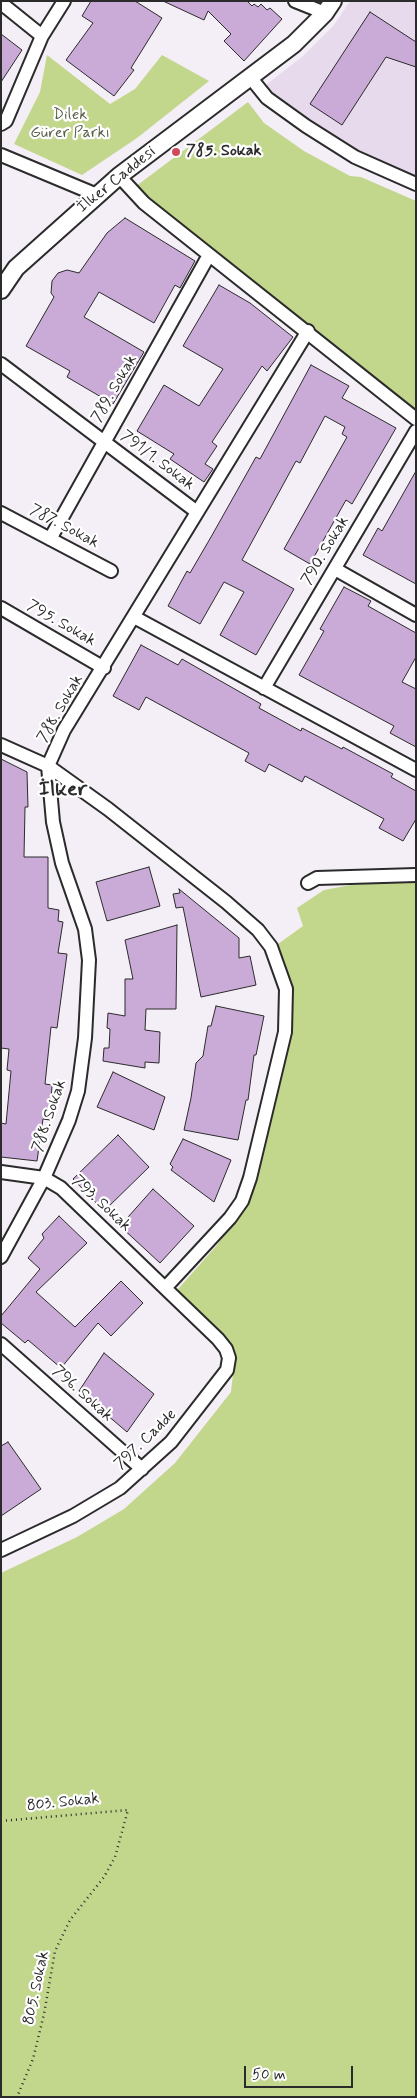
<!DOCTYPE html>
<html>
<head>
<meta charset="utf-8">
<style>
  body { margin:0 }
  #map { position:relative; width:417px; height:2098px; overflow:hidden; background:#f4eef7; font-family:Mynerve,sans-serif }
  canvas { display:block }
  .frame { position:absolute; inset:0; border:2px solid #2b2b2b; pointer-events:none }
  .scale { position:absolute; left:244px; top:2066px; width:109px; height:22px; box-sizing:border-box; border:2px solid #2b2b2b; border-top:0; padding-left:6px; font-size:15px; line-height:18px; white-space:nowrap; color:#2b2b2b; -webkit-text-stroke:4px #fff; paint-order:stroke }
</style>
</head>
<body>
<div id="map">
<canvas width="417" height="2098"></canvas>
<div class="frame"></div>
<div class="scale">50 m</div>
</div>
<script>
const context = document.querySelector('canvas').getContext('2d');
context.lineJoin = 'round';
function fillPath(path, color) { context.fillStyle = color; context.fill(path, 'evenodd'); }
const shape = rows => new Path2D(rows.map(r => 'M' + r).join(''));
function trace(path, color, width, dash) { context.strokeStyle = color; context.lineWidth = width; context.lineCap = dash ? 'butt' : 'round'; context.setLineDash(dash || []); context.stroke(path); }
function write(font, color, halo, rows, align = 'center') {
  context.font = font + ' Mynerve,sans-serif'; context.lineWidth = 4.5; context.setLineDash([]); context.textBaseline = 'middle'; context.strokeStyle = halo; context.fillStyle = color; for (const [text, x, y, turn = 0] of rows) {
    context.save(); context.translate(x, y); context.rotate((+turn || 0) * Math.PI / 180); context.textAlign = isNaN(turn) ? turn : align; if (halo) context.strokeText(text, 0, 0); context.fillText(text, 0, 0); context.restore();
  }
}
fillPath(shape([
  [350,1,416,1,416,178,357,150,269,92,266,85,303,56,334,25]
]), '#e7daed');
fillPath(shape([
  [47,55,110,104,135,89,162,55,209,81,137,138,82,175,14,144,40,92],
  [248,102,264,123,304,151,350,176,361,177,416,201,416,415,206,248,135,187],
  [416,881,416,2097,1,2097,1,1573,77,1537,124,1509,175,1463,231,1392,234,1365,227,1347,171,1297,217,1245,246,1202,290,1033,291,989,278,944,303,926,297,908,324,890,351,885]
]), '#c2d68c');
const building = shape([
  [91,1,135,1,162,18,131,68,134,70,114,96,66,60,93,23,82,16,91,1],
  [163,1,247,1,252,6,254,4,258,7,261,4,267,10,270,8,282,19,244,61,224,41,231,34,208,11,204,20,163,1],
  [370,12,416,42,416,67,386,57,342,125,310,104,370,12],
  [1,34,22,50,1,82,1,34],
  [125,218,195,261,180,288,175,285,154,323,99,292,84,317,144,352,113,404,67,377,70,371,26,346,54,297,51,293,52,281,58,273,67,270,79,273,107,233,125,218],
  [219,285,250,303,293,337,267,371,262,366,212,442,217,446,205,464,213,469,204,482,170,459,174,454,137,431,164,385,199,406,223,369,183,346,219,285],
  [311,365,349,386,342,398,396,428,352,504,346,500,310,564,284,549,347,437,342,434,345,427,325,416,300,463,296,461,242,560,294,589,256,655,220,635,244,592,224,582,200,624,168,606,187,571,190,573,211,537,256,457,260,459,311,365],
  [416,471,416,584,363,555,378,528,382,531,416,471],
  [344,587,371,601,368,606,416,633,416,657,402,682,416,689,416,747,390,733,394,726,299,675,324,631,320,629,344,587],
  [141,645,178,665,182,659,261,704,259,708,301,731,302,728,342,749,343,747,393,774,391,777,416,791,416,819,403,841,379,828,384,819,305,776,302,782,269,764,265,772,245,761,249,753,146,697,139,710,113,696,141,645],
  [1,759,27,772,28,807,25,807,24,857,48,857,48,908,59,910,58,921,63,922,58,953,67,954,57,1028,51,1027,45,1084,52,1085,50,1120,43,1119,37,1161,1,1157,1,1123,6,1124,11,1071,7,1070,9,1049,1,1048,1,759],
  [149,867,160,906,107,921,96,882,149,867],
  [179,889,239,938,239,958,250,956,256,985,201,997,183,907,176,908,173,894,180,893,179,889],
  [177,925,176,1009,146,1009,145,1030,160,1032,159,1063,145,1062,145,1068,103,1061,104,1048,109,1048,110,1029,107,1028,108,1013,125,1016,125,979,133,979,125,940,177,925],
  [216,1006,264,1016,256,1055,254,1055,248,1100,246,1100,238,1140,184,1130,191,1098,196,1063,203,1056,208,1026,211,1026,216,1006],
  [113,1072,165,1097,154,1130,97,1107,113,1072],
  [118,1135,149,1167,104,1211,73,1179,118,1135],
  [183,1139,231,1160,214,1202,171,1170,173,1167,170,1164,183,1139],
  [153,1189,194,1226,160,1263,120,1226,153,1189],
  [59,1216,87,1243,36,1292,75,1327,121,1281,143,1303,111,1336,98,1323,61,1368,28,1340,25,1343,1,1323,1,1316,40,1269,28,1258,44,1238,42,1234,59,1216],
  [104,1353,154,1394,127,1432,79,1391,104,1353],
  [8,1442,41,1489,1,1516,1,1446,8,1442]
]);
fillPath(building, '#caabd7');
trace(building, '#2b2b2b', 1);
const minor = shape([
  [295,1,325,13],
  [1,3,42,36],
  [250,77,267,98,306,126,355,157,416,184],
  [1,124,6,121,42,36,64,1],
  [1,155,97,195],
  [119,176,144,203,416,419],
  [1,364,197,512],
  [1,513,111,571],
  [50,539,209,255],
  [335,569,416,615],
  [1,608,104,668],
  [134,617,416,770],
  [264,688,416,431],
  [1,745,48,766,108,809,226,902,258,930,271,947,286,989,285,1032,250,1178,242,1201,230,1218,166,1287],
  [308,883,317,878,416,875],
  [1,1172,44,1178,61,1188,218,1339,226,1349,229,1358,227,1370,171,1442,120,1488,73,1516,1,1550],
  [1,1257,44,1178,69,1120,78,1091,85,1038,89,960,85,929,62,863,53,822,48,766,64,730,308,331],
  [1,1344,142,1469]
]);
const secondary = shape([
  [1,290,16,268,119,176,294,44,325,13,333,1]
]);
trace(minor, '#2b2b2b', 16);
trace(secondary, '#2b2b2b', 20);
trace(shape([
  [1,1821,128,1810,115,1857,104,1877,70,1920,55,1951,44,2014,33,2059,17,2097]
]), '#2b2b2b', 2.5, [1, 4]);
trace(minor, '#fff', 12);
trace(secondary, '#fff', 16);
for (const [x, y, r, color] of [
  [176,152,5,"#d1495b"]
]) { const dot = new Path2D(); dot.arc(x, y, r, 0, 2 * Math.PI); context.fillStyle = color; context.fill(dot); trace(dot, '#fff', 2); }
write('16px', '#585e48', '#fff', [
  ["Dilek",70,116],
  ["Gürer Parkı",70,134]
]);
write('bold 16px', '#2b2b2b', '#fff', [
  ["785. Sokak",186,152]
], 'left');
write('16px', '#2b2b2b', '#fff', [
  ["İlker Caddesi",117,180,-39],
  ["789. Sokak",115,389,-60],
  ["791/1. Sokak",157,461,37],
  ["787. Sokak",64,527,28],
  ["790. Sokak",326,551,-59],
  ["795. Sokak",61,624,30],
  ["788. Sokak",61,709,-60],
  ["788. Sokak",50,1116,-71],
  ["793. Sokak",101,1204,43],
  ["796. Sokak",82,1394,42],
  ["797. Cadde",146,1440,-44],
  ["803. Sokak",63,1803,-6],
  ["805. Sokak",37,1988,-78]
]);
write('bold 21px', '#2b2b2b', '#fff', [
  ["İlker",63,791]
]);
</script>
</body>
</html>
